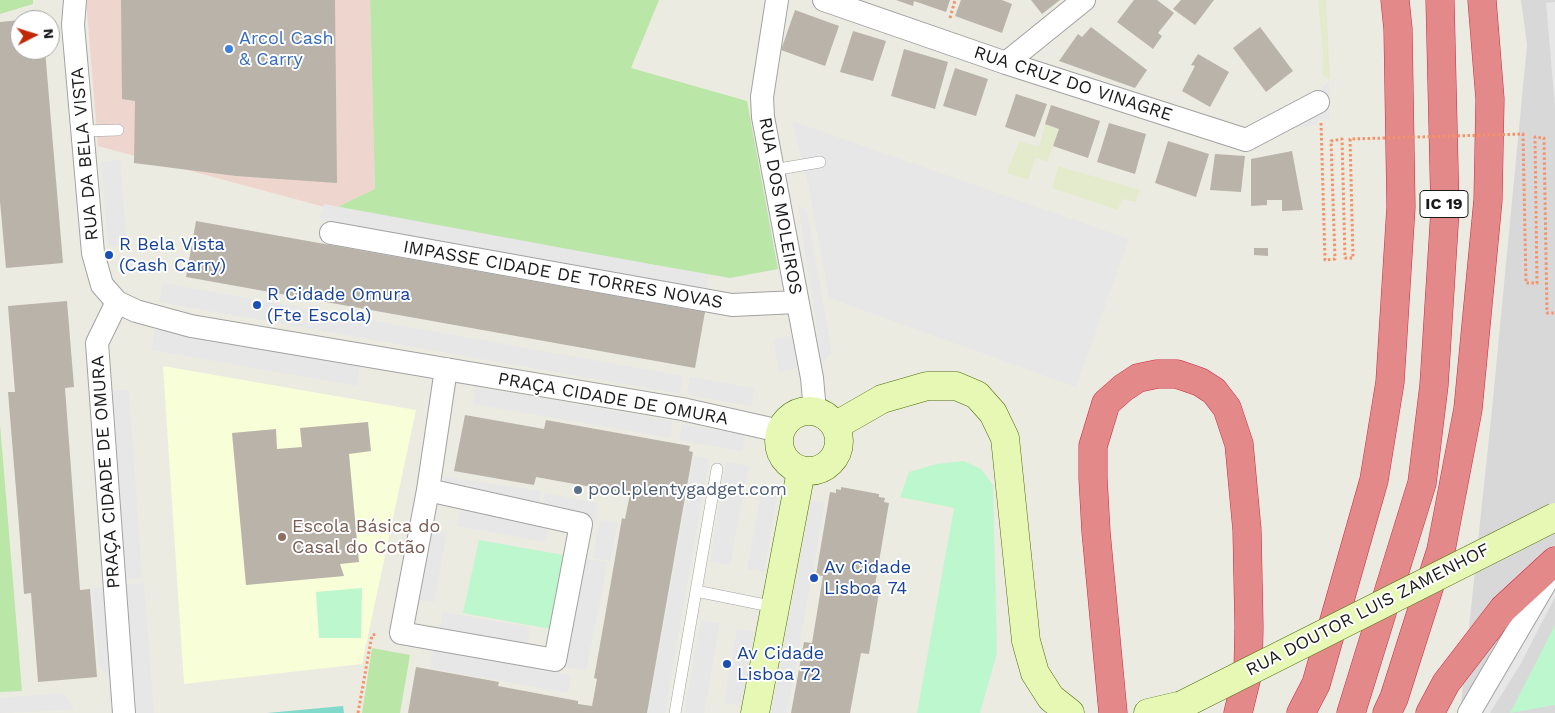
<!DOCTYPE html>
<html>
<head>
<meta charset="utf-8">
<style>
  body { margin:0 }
  #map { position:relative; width:1555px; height:713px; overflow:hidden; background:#ecebe1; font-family:"Work Sans",sans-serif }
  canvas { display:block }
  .north { position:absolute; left:10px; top:10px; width:50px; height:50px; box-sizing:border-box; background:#fff; border:1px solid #a4a4a4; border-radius:50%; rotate:85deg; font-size:14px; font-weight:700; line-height:20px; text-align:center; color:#1b1b1b }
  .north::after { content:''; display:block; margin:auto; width:18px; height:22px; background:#c12906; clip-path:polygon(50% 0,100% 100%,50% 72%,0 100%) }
</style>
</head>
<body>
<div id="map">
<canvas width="1555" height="713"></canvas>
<div class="north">N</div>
</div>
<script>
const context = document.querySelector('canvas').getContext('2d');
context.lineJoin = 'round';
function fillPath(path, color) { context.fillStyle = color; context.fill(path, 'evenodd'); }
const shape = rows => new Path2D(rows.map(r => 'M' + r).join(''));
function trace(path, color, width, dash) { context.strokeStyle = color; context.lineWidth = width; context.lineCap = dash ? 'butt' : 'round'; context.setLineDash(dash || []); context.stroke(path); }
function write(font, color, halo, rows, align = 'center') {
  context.font = font + ' "Work Sans",sans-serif'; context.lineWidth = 4; context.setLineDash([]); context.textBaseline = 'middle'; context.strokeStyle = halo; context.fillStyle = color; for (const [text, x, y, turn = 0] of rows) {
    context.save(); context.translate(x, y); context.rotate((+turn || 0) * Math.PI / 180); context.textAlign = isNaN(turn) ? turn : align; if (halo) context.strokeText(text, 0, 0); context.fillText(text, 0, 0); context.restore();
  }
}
fillPath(shape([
  [1521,0,1555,0,1555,713,1460,713,1493,399,1527,45]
]), '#d9d8d8');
fillPath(shape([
  [86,0,370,0,375,190,332,209,98,146]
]), '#eed6cf');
fillPath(shape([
  [163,366,416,410,362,664,184,684]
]), '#f7fed8');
fillPath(shape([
  [1318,0,1326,0,1330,79,1322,75,1323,53],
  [1045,124,1059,129,1047,162,1036,158,1028,180,1007,173,1019,141,1039,147],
  [1058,166,1140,190,1136,202,1122,199,1118,210,1052,188]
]), '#e3ebcc');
fillPath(shape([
  [0,0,33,0,33,4,0,14],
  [370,0,659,0,631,68,747,101,778,269,730,278,333,209,375,189],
  [0,424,22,691,0,692],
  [372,648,410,655,400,713,362,713]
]), '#bae6a7');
fillPath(shape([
  [964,461,981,469,993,485,997,653,980,713,917,713,954,508,900,497,909,472,937,464],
  [479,540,569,556,556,630,463,613],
  [362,588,361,638,319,638,316,592],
  [1555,625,1555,705,1510,713]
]), '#bdf7cd');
fillPath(shape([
  [343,706,344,713,267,713]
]), '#80dac9');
fillPath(shape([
  [1555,2,1555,106,1546,3],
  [1329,81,1330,120,1317,120,1317,125,1288,128,1287,120],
  [792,121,1129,239,1076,387,829,298,808,184],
  [120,160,127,245,108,246,101,162],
  [324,204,709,275,705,292,519,260,319,220],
  [798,205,807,211,832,353,822,363],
  [163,283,683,376,680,394,159,302],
  [154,329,360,366,357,386,152,350],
  [791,336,797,368,779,372,773,339],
  [690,377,754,388,752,406,687,395],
  [476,387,673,421,670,438,473,404],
  [129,390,142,578,125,580,110,391],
  [682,424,746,435,742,451,679,440],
  [694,456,709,459,665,713,648,713],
  [726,462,749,466,730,565,710,562],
  [442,476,541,491,539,506,447,485],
  [762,488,778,491,764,572,747,569],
  [544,493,598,503,595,521,541,511],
  [811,500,825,503,787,713,771,713],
  [461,508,549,523,545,542,457,526],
  [600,520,618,523,610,561,593,558],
  [430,529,447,532,434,602,417,599],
  [569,556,608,562,586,670,550,665],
  [1555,582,1555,597,1520,665,1490,713,1480,713],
  [144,583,154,713,136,713,125,585],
  [105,587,112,677,99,667,92,588],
  [443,612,530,627,527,646,439,630],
  [701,620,720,623,704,713,684,713],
  [737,629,754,632,741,706,724,703],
  [433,650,571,675,568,693,430,668],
  [64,693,74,710,0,713,0,698]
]), '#e7e7e7');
fillPath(shape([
  [121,0,335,0,337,183,236,176,134,163,135,101,122,99],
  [896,0,950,0,946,12,914,1,913,6],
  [961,0,1002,0,1012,4,1002,33,955,16],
  [1031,0,1060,0,1042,14],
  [1134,0,1157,0,1174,13,1158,33,1162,36,1153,49,1117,22],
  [1181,0,1214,0,1195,25,1173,9],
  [795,10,839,26,825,66,781,50],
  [20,20,20,50,45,50,63,263,6,268,0,201,0,22],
  [1091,27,1147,70,1135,88,1059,61,1078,34,1082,37],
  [1260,27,1293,71,1266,92,1233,48],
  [853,31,886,41,873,81,840,72],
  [904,49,948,62,935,109,891,96],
  [1198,54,1229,72,1210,107,1182,91,1195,66,1191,65],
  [955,68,988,79,976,116,943,106],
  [1016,94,1047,104,1035,137,1005,127],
  [1051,105,1100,121,1088,158,1053,146,1059,129,1045,124],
  [1109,123,1146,134,1135,174,1097,162],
  [1168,141,1209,154,1196,197,1155,183],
  [1292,151,1303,210,1282,211,1282,200,1267,200,1267,205,1251,206,1251,159],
  [1215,154,1245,156,1241,192,1210,190],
  [196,221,705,312,695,368,186,277],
  [1254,248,1268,248,1268,256,1254,255],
  [67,301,74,387,65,388,80,590,90,589,97,677,38,682,31,593,24,594,19,526,8,392,15,392,8,306],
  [465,415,544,429,546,420,690,446,689,451,693,452,647,713,408,713,416,667,499,682,498,686,578,701,578,704,592,706,597,679,594,678,604,622,622,518,625,519,630,494,536,477,534,485,454,471],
  [368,422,371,451,349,454,359,562,340,564,344,576,246,585,232,433,276,429,277,449,302,447,300,428],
  [841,487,879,494,879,497,885,498,884,502,889,503,875,585,880,586,869,654,861,653,850,713,791,713,804,642,812,643,823,576,816,575,830,492,836,493,836,489,841,490]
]), '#b9b3aa');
const lane = shape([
  [83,131,118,130],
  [773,170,820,162],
  [696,591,775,607],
  [675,713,717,469]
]);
const street = shape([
  [75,0,73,25,93,253,102,285,117,302,136,311,191,326,682,409,780,431],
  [777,0,762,97,763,117,812,378,815,411],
  [824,0,1006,63,1246,140,1318,102],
  [1006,63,1084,0],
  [331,233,732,305,797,302],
  [117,302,97,343,124,713],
  [428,490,581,524,555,660,401,633,428,490,446,369],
  [1469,713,1553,570]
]);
const secondary = shape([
  '779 441a30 30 0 1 1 60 0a30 30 0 1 1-60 0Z',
  [835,426,882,399,927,386,956,386,977,395,993,413,1005,438,1026,641,1035,673,1051,698,1070,713],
  [755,713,801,471],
  [1148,713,1182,705]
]);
const highway = shape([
  [1113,713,1096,532,1093,478,1093,446,1106,403,1123,388,1138,378,1157,374,1177,374,1200,382,1214,391,1227,408,1239,444,1247,530,1249,627,1248,672,1238,713],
  [1301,713,1316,684,1374,480,1390,382,1401,207,1398,29,1395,0],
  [1351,713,1422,483,1434,385,1445,210,1440,0],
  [1387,713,1394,698,1441,550,1468,409,1488,200,1490,99,1482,0],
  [1430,713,1446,683,1503,609,1555,561]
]);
trace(lane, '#a2a2a2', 12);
trace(street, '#a2a2a2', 24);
trace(secondary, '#4e6d07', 29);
trace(highway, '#d02842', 29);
trace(shape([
  [950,18,955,0],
  [358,713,372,635,377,634]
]), '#f59269', 3, [2.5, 2.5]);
trace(lane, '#fff', 11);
trace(street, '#fff', 22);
trace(secondary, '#e7f7b4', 28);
trace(highway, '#e38989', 28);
const secondaryBridge = shape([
  [1182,705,1555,517]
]);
trace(secondaryBridge, '#4e6d07', 29, []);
trace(shape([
  [1321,123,1325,260,1335,259,1331,141,1342,139,1345,258,1353,258,1350,139,1523,134,1526,283,1537,283,1535,137,1544,138,1547,313,1555,313]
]), '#f59269', 3, [2.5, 2.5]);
trace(secondaryBridge, '#e7f7b4', 28);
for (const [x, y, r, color] of [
  [229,49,5,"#3f7fe0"],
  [109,255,5,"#1a4fb4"],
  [257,305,5,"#1a4fb4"],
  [578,490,5,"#5c6f8a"],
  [282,537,5,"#8d6e63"],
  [814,578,5,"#1a4fb4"],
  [727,664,5,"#1a4fb4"]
]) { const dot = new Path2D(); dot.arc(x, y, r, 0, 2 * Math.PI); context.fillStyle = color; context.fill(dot); trace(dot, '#fff', 2); }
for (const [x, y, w] of [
  [1444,204,48]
]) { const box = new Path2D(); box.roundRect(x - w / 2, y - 13.5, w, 27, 4); context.fillStyle = '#fff'; context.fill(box); trace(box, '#1b1b1b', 1); }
write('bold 16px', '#1b1b1b', null, [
  ["IC 19",1444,204]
]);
write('18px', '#366cbe', '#fff', [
  ["Arcol Cash",239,39],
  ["& Carry",239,60]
], 'left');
write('18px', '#1b1b1b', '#fff', [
  ["RUA CRUZ DO VINAGRE",1073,84,18],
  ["RUA DA BELA VISTA",85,154,-95],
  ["RUA DOS MOLEIROS",780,206,80],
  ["IMPASSE CIDADE DE TORRES NOVAS",563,275,10],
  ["PRAÇA CIDADE DE OMURA",613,399,10],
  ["PRAÇA CIDADE DE OMURA",106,472,-94],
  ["RUA DOUTOR LUIS ZAMENHOF",1368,610,-27]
]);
write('18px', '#164399', '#fff', [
  ["R Bela Vista",119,245],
  ["(Cash Carry)",119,266],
  ["R Cidade Omura",267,295],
  ["(Fte Escola)",267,316],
  ["Av Cidade",824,568],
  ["Lisboa 74",824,589],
  ["Av Cidade",737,654],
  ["Lisboa 72",737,675]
], 'left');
write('18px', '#4e5e75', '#fff', [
  ["pool.plentygadget.com",588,490]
], 'left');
write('18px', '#785e54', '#fff', [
  ["Escola Básica do",292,527],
  ["Casal do Cotão",292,548]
], 'left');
</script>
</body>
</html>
